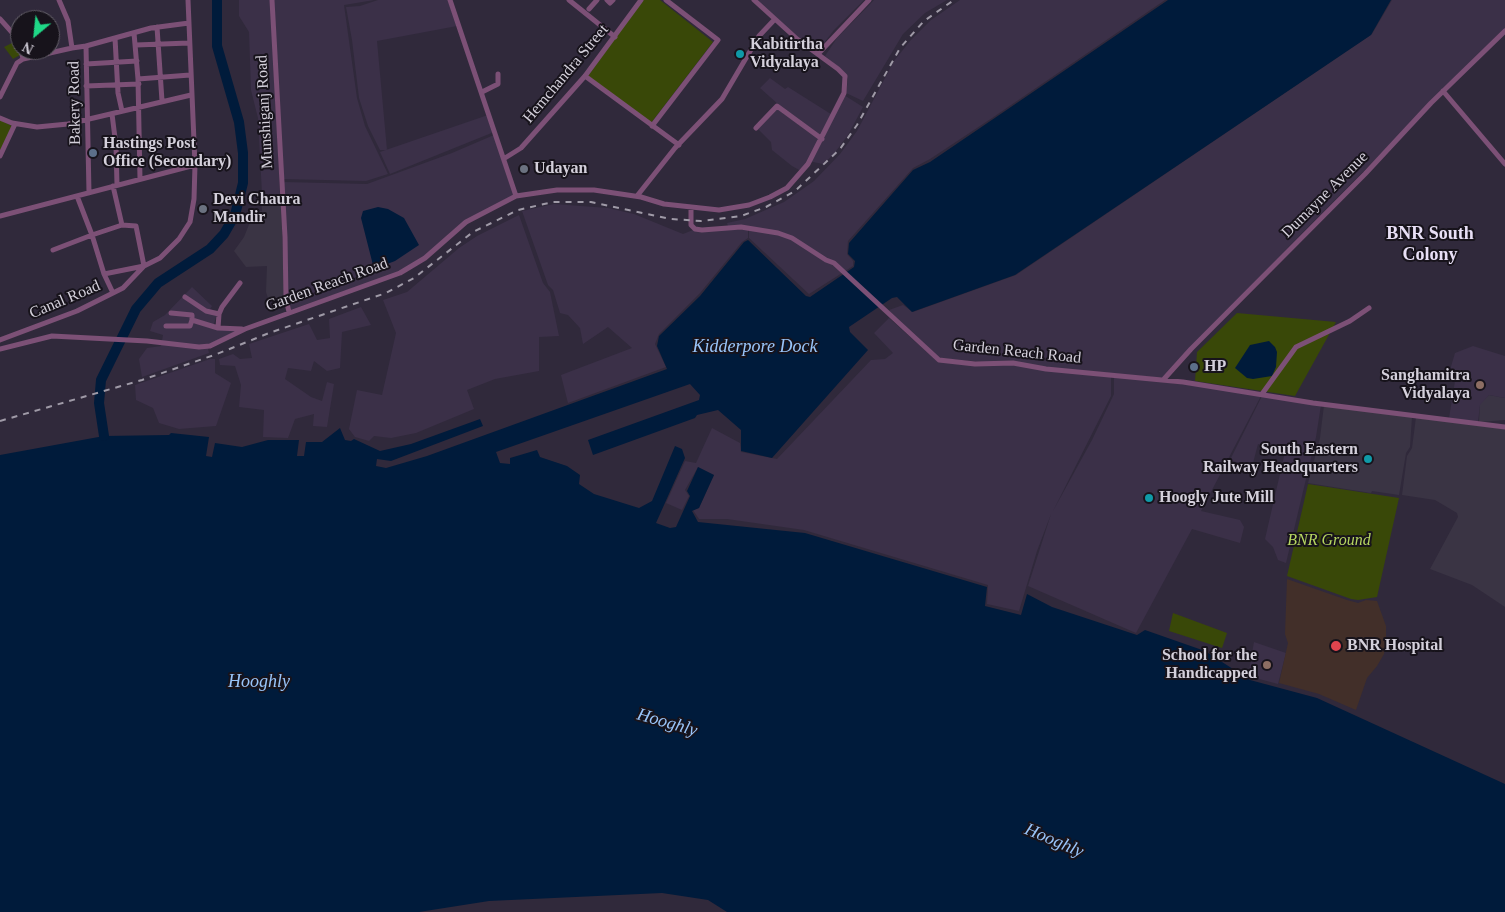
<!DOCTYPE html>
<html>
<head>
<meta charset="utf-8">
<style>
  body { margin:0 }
  #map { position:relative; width:1505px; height:912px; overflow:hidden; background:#30293b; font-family:Georgia,serif }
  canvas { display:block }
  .north { position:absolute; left:10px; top:10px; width:50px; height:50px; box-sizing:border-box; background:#17131b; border:1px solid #635f68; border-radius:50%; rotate:208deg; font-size:14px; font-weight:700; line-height:20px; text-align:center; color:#d4d0db }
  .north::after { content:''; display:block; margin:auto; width:18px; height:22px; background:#1fd887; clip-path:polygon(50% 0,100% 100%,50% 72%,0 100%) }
</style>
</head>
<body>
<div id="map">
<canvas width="1505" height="912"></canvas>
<div class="north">N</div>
</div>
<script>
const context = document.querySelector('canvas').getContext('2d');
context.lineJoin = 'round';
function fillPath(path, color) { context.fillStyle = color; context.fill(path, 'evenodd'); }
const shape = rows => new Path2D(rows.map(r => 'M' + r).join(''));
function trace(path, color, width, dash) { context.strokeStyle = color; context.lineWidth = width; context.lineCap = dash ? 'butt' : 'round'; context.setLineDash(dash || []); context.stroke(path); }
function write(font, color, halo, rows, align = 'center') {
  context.font = font + ' Georgia,serif'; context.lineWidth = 4; context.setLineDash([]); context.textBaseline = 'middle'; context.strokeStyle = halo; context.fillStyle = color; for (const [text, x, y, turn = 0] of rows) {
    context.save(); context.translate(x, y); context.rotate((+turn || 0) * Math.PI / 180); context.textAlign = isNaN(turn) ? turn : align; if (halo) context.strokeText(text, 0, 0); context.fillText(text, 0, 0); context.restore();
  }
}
fillPath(shape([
  [261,195,281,195,284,296,269,301,266,292,267,266,246,267,234,251,244,237,254,212,262,211],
  [1489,395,1505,398,1505,420,1479,422,1480,404],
  [1324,405,1412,417,1410,447,1406,453,1399,495,1372,491,1371,493,1308,483,1320,438],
  [1416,417,1505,429,1505,607,1472,585,1430,569,1458,517,1457,513,1435,500,1402,495,1407,456,1412,448]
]), '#3a3444');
fillPath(shape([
  [239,0,271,0,280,194,262,194,258,118,251,90,249,32,239,16],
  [274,0,374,0,344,5,357,98,365,126,388,174,366,181,282,179],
  [378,0,448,0,457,26,377,41,387,150,380,150,368,126,359,98,352,40,346,7,360,6],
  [755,0,864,0,834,30,817,52,798,39],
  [874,0,947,0,925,13,903,34,863,101,846,93,848,79,843,71,825,56,837,38],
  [960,0,1165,0,992,118,930,159,913,168,848,241,847,254,853,261,853,266,809,294,749,238,749,226,728,226,727,223,745,219,784,202,814,181,840,154,857,131,894,61,910,41,931,20],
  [1392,0,1505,0,1505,29,1300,235,1163,378,939,358,895,320,889,310,903,305,913,312,1016,275,1372,34],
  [770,78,785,89,788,87,834,116,844,95,863,107,848,135,833,155,823,164,808,161,801,171,792,166,772,150,771,142,758,129,779,105,760,88],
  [488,115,494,132,390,174,380,152],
  [494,135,514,195,467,220,429,253,399,272,290,310,287,300,283,182,367,184,452,153],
  [554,204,608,208,634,214,683,234,693,230,748,230,748,238,742,242,700,293,659,334,655,344,666,367,568,403,561,375,632,348,608,327,583,344,580,328,568,315,560,313,553,290,548,285,522,211],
  [519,215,543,283,550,292,559,336,539,337,539,371,495,379,467,390,474,409,416,433,391,438,374,436,369,441,355,437,349,429,357,390,382,395,396,333,383,300,407,292,459,248,477,236],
  [192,287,212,306,210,309,217,313,213,328,239,330,210,344,208,349,209,353,142,377,139,359,147,348,161,346,163,335,150,331,153,322,165,315],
  [361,307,371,325,342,332,340,368,327,371,314,361,311,371,288,368,285,379,311,397,322,401,327,382,334,384,327,427,313,426,314,414,295,419,288,438,263,437,264,410,239,407,241,385,235,366,220,365,219,359,233,354,240,359,252,358,249,344,309,324,317,340,330,338,329,319],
  [889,318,937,361,1013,365,1111,376,1111,396,1053,511,1092,440,1114,394,1114,376,1206,387,1261,396,1201,511,1240,520,1244,527,1240,543,1192,529,1136,633,1028,586,1051,514,1037,551,1019,611,987,604,988,585,804,530,727,519,699,519,693,510,699,508,714,475,698,467,685,490,689,496,682,510,666,503,685,461,696,463,712,428,740,443,741,452,777,459,871,360,885,359,893,353,874,333],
  [1473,346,1505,356,1505,398,1489,395,1480,405,1478,422,1449,418,1456,375,1450,370,1455,353],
  [210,359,215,359,215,373,231,383,216,426,179,429,159,423,153,408,136,400,135,385],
  [1262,396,1321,405,1316,437,1286,563,1278,560,1273,547,1265,539,1285,452,1258,444,1252,467,1230,460],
  [1254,642,1286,653,1278,684,1248,676]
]), '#3b3048');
fillPath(shape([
  [1287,579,1347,600,1358,603,1366,600,1377,601,1386,626,1386,640,1384,654,1377,666,1367,678,1356,710,1319,694,1279,683,1288,643,1285,634]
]), '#422f29');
fillPath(shape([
  [642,0,660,0,713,42,651,123,588,76],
  [16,41,20,55,13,59,4,47],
  [0,120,12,126,0,151],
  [1237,313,1336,322,1295,396,1195,381,1197,352],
  [1308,484,1399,498,1377,597,1358,600,1351,599,1287,576],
  [1173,613,1227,633,1222,648,1169,631]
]), '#394808');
fillPath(shape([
  [1168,0,1391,0,1371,35,1015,275,912,312,897,297,892,298,849,327,850,332,868,350,772,458,741,451,741,430,718,410,697,415,695,418,593,455,588,440,699,400,700,395,690,384,496,452,500,463,510,464,510,458,537,450,540,457,567,466,580,475,579,484,594,494,639,508,652,501,675,446,682,449,685,458,656,523,670,528,676,527,690,496,687,491,698,467,714,475,699,508,692,511,698,522,805,533,987,587,985,606,1021,615,1027,594,1052,607,1137,635,1145,630,1205,651,1250,680,1317,698,1505,784,1505,912,727,912,708,900,662,893,489,901,419,912,0,912,0,455,104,436,169,435,171,433,209,437,206,456,212,457,215,443,242,447,268,440,299,440,297,456,304,456,306,442,322,442,340,428,345,440,351,441,354,439,380,451,411,444,480,419,483,426,391,461,377,459,376,466,386,468,427,456,667,369,657,346,659,336,700,296,744,242,748,240,806,296,810,297,854,267,855,261,848,254,849,243,913,170,930,162,1008,109],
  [378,207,388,209,404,218,419,245,395,261,374,269,361,218,363,211],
  [1269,341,1275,347,1277,352,1276,367,1272,376,1253,379,1247,378,1235,368,1250,345]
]), '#001b3b');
trace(shape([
  [104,436,99,403,101,380,136,309,158,283,210,249,224,234,235,215,243,183,243,153,239,122,217,46,217,0]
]), '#001b3b', 10);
trace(shape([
  [59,0,68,21,72,48,86,46,89,193],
  [272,0,285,237,286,299,289,312],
  [450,0,516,196],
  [569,0,615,37],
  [607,0,610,3,613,0],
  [589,9,597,0],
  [0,19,17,38,20,46],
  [157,27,162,101],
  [134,33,138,79,140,179],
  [115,38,118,93,122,111],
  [136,45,189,43],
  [86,46,151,28,189,23],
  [21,50,23,59,72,48],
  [818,54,869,0],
  [86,64,137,61],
  [585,76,679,145],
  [138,79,190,75],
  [86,86,139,84],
  [1443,91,1505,164],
  [482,92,498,84,498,74],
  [0,97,17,63,23,59],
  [112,114,116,146,117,185],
  [0,118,12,123,37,127,68,124,191,95],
  [652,126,718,40,666,0],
  [756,128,777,106,822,139],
  [0,156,15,124],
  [505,158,521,148,585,76,641,0],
  [113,186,122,225],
  [77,196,92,235,122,225,136,226,144,266,104,274,113,293],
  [637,196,675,148,722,99,759,36,775,19],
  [691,208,691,225,695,229,702,230,741,227,778,233,792,238,826,260,834,263,939,360,975,364,1013,363,1046,369,1183,382,1313,403,1505,427],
  [0,216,195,165],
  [53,250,92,235,104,274],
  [185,297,206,311,219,314],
  [171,313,192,315,192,320],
  [166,326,190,326,192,320,218,328,242,329],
  [218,328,219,314,222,307,240,283],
  [0,340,77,311,123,288,144,266,160,258,179,239,190,222,194,199,195,165,188,0],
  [0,349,52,336,147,341,199,347,210,346,245,329,400,273,425,258,466,222,516,196,557,190,594,190,641,197,664,204,719,210,749,205,770,197,787,188,808,164,844,93,845,76,838,69,797,39,754,0],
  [1164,379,1191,349,1365,174,1431,103,1505,31],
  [1262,394,1296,347,1350,321,1369,308]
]), '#7c5076', 5);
trace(shape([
  [0,421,142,380,217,354,269,333,386,293,414,278,473,232,518,210,553,202,591,202,671,219,701,221,741,216,766,207,795,191,840,149,857,125,900,48,924,21,954,0]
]), '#9f9aa7', 2, [6, 6]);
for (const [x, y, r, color] of [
  [740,54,5,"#0f9aa8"],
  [93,153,5,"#5c6f8a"],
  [524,169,5,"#6b7280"],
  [203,209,5,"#6b7280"],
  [1194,367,5,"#5c6f8a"],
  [1480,385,5,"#8d6e63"],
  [1368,459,5,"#0f9aa8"],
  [1149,498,5,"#0f9aa8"],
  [1336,646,6,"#e0444e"],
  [1267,665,5,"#8d6e63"]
]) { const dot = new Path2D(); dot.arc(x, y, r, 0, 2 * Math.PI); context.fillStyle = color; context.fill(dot); trace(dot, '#17131b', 2); }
write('bold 16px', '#d4d0db', '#17131b', [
  ["Kabitirtha",750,45],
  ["Vidyalaya",750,63],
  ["Hastings Post",103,144],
  ["Office (Secondary)",103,162],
  ["Udayan",534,169],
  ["Devi Chaura",213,200],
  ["Mandir",213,218],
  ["HP",1204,367],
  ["Sanghamitra",1470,376,"right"],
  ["Vidyalaya",1470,394,"right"],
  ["South Eastern",1358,450,"right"],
  ["Railway Headquarters",1358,468,"right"],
  ["Hoogly Jute Mill",1159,498],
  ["BNR Hospital",1347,646],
  ["School for the",1257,656,"right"],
  ["Handicapped",1257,674,"right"]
], 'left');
write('16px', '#d4d0db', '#17131b', [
  ["Hemchandra Street",566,74,-50],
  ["Bakery Road",75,103,-91],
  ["Munshiganj Road",265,112,-93],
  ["Dumayne Avenue",1325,195,-45],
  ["Garden Reach Road",327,285,-20],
  ["Canal Road",65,300,-23],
  ["Garden Reach Road",1017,352,6]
]);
write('italic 16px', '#b6d661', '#17131b', [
  ["BNR Ground",1329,541]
]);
write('bold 18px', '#e8dff6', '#17131b', [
  ["BNR South",1430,234],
  ["Colony",1430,255]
]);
write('italic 18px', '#98c4f9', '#17131b', [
  ["Kidderpore Dock",755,347],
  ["Hooghly",259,682],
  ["Hooghly",667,723,16],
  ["Hooghly",1054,841,23]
]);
</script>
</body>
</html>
